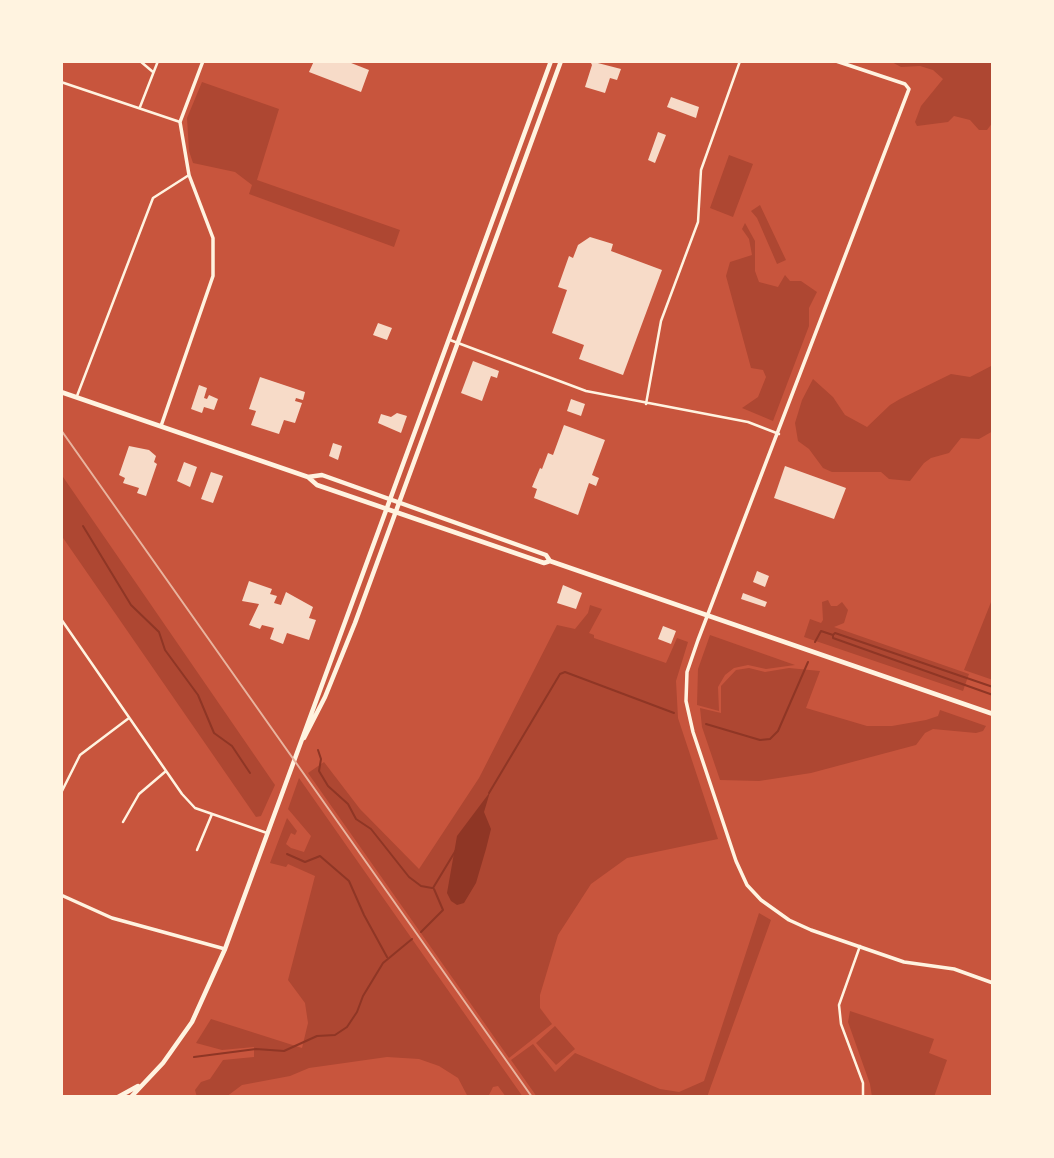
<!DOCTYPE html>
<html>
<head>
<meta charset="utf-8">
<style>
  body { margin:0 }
  #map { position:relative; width:1054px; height:1158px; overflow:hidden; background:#c8553d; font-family:"Crimson Pro",serif }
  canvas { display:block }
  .frame { position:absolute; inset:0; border:63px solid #fff3e0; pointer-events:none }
</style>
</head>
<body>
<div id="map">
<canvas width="1054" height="1158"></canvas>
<div class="frame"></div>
</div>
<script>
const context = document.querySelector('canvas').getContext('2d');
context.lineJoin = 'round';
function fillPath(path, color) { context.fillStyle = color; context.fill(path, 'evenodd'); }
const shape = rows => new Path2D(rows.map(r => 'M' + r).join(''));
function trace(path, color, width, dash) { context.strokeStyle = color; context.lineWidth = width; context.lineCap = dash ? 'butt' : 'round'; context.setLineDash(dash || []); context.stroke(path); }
fillPath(shape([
  [890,61,993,61,993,122,987,130,979,130,970,120,954,116,948,122,917,126,915,122,921,106,943,79,933,70,920,66,901,67],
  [202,82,279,109,257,180,400,230,394,247,249,194,252,185,235,172,193,163,189,151,187,118],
  [729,155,753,164,733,217,710,208],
  [760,205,786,260,777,264,757,218,751,211],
  [745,223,755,241,755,271,759,282,778,287,785,275,790,281,801,281,817,292,809,308,809,326,773,421,742,408,758,397,766,377,763,370,751,368,726,276,730,262,752,255,749,239,742,229],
  [993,365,993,431,979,439,961,438,949,453,931,458,924,463,910,481,889,479,881,472,832,472,823,468,809,449,798,441,795,423,802,400,813,379,833,397,845,415,867,427,890,405,900,399,951,374,970,377],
  [61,474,275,785,261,816,256,817,61,535],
  [993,597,993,680,964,670],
  [828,600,831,606,837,606,842,602,848,610,844,623,834,627,969,674,963,691,804,637,810,619,821,623,823,620,822,602],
  [590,605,602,609,589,633,594,635,594,638,666,663,677,638,688,642,676,681,678,718,718,839,627,858,591,884,558,935,540,995,540,1008,552,1024,509,1058,308,773,324,762,360,809,419,869,479,778,557,625,575,629,588,613],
  [710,635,795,665,766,669,748,665,734,668,725,675,718,687,719,711,697,705,698,669],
  [749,668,765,672,789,668,820,671,806,708,867,726,892,726,926,720,938,716,940,710,986,726,983,731,976,733,933,729,925,733,916,745,811,773,759,781,720,780,702,727,700,708,721,713,721,686,736,670],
  [299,778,523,1097,506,1097,498,1086,493,1087,488,1097,468,1097,458,1078,439,1066,419,1059,387,1057,309,1068,290,1076,242,1085,226,1097,197,1097,195,1090,201,1082,210,1079,223,1060,254,1057,254,1047,222,1050,196,1043,211,1019,302,1048,308,1023,305,1003,288,980,315,876,288,864,286,867,270,863,287,818,297,831,295,835,291,833,286,844,291,848,304,852,311,836,288,809],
  [759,913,771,920,707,1097,537,1097,511,1060,533,1044,555,1072,575,1053,660,1089,679,1092,704,1081],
  [850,1011,934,1039,929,1053,947,1060,934,1097,872,1097,870,1084,848,1022],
  [555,1026,575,1049,556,1065,536,1043]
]), '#ae4732');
fillPath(shape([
  [490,792,484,812,491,829,486,849,476,883,464,903,457,905,451,901,447,893,457,836]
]), '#8f3625');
trace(shape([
  [83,526,131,605,159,632,165,650,198,695,214,733,232,746,250,773],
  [833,635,835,633,993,687],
  [815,642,821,631,833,635,833,638,993,695],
  [706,724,760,740,770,739,778,731,808,662],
  [318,750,321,759,319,771,328,786,348,804,356,819,371,829,409,877,421,886,432,888],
  [489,793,560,674,565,672,674,713],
  [287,854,305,862,320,856,349,881,364,915,387,957],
  [433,888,456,850],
  [421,932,443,910,434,889],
  [194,1057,256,1049,284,1051,317,1036,335,1035,347,1027,357,1012,363,996,383,963,412,939]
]), '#8f3625', 2);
fillPath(shape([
  [314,61,346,61,369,70,361,92,309,72],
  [590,61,621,69,617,80,610,78,605,93,585,87,592,65],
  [671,97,699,107,696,118,667,107],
  [658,132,666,135,655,163,648,160],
  [590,237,613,244,611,251,662,270,623,375,579,359,584,345,552,333,567,290,558,287,569,256,573,258,578,245],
  [378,323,392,328,387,340,373,335],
  [473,361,499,371,497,378,491,376,482,401,461,393],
  [260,377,305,392,303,400,296,398,295,401,302,403,295,423,284,420,279,434,251,425,256,411,249,409],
  [199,385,207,388,204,398,207,399,209,395,218,399,214,410,204,407,202,413,191,409],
  [571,399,585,404,581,416,567,411],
  [397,413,407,416,401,433,378,423,381,414,391,417],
  [564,425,605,440,592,475,599,478,596,486,589,483,578,515,534,498,537,489,532,487,540,468,542,469,548,453,553,455],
  [333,443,342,446,338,460,329,456],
  [129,446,149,450,156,456,154,462,157,464,146,496,137,493,139,488,123,483,125,478,119,475],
  [184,462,197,467,190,487,177,481],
  [785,466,846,488,834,519,774,498],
  [211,472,223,476,213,503,201,499],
  [757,571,769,576,765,587,753,582],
  [249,581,272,589,270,594,277,596,274,603,281,605,286,592,313,607,309,618,316,620,309,640,287,633,283,644,270,639,274,628,262,625,260,629,249,625,259,604,242,601],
  [563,585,582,593,576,609,557,603],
  [743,593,767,602,765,607,741,599],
  [663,626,676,631,671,644,658,639]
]), '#f7dbc8');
trace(shape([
  [140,61,153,72],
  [61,82,180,122],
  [140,107,158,61],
  [450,340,586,391,748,422,779,434],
  [77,396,153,198,189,175],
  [646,404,661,321,698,222,701,170,740,61],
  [61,619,182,794,195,808,267,833],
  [61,793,80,755,129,718],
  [123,822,139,794,166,771],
  [197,850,212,814],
  [860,946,839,1005,841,1024,863,1083,863,1097]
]), '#fff3e0', 2.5);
trace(shape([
  [836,61,905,84,909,89,698,640,687,672,686,701,693,732,736,861,747,885,761,900,789,920,811,930,904,962,954,969,993,983],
  [161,426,213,276,213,238,189,175,180,122,203,61],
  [61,895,112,918,225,949]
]), '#fff3e0', 3.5);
trace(shape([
  [61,392,308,477,322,475,546,555,550,561],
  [308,477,317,485,544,563,550,561,993,714]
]), '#fff3e0', 4.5);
trace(shape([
  [304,738,325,697,355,623,561,61],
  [118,1097,138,1086],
  [131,1097,163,1063,192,1022,225,949,551,61]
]), '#fff3e0', 4.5);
trace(shape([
  [61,430,532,1097]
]), '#e9b49f', 2);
</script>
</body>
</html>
